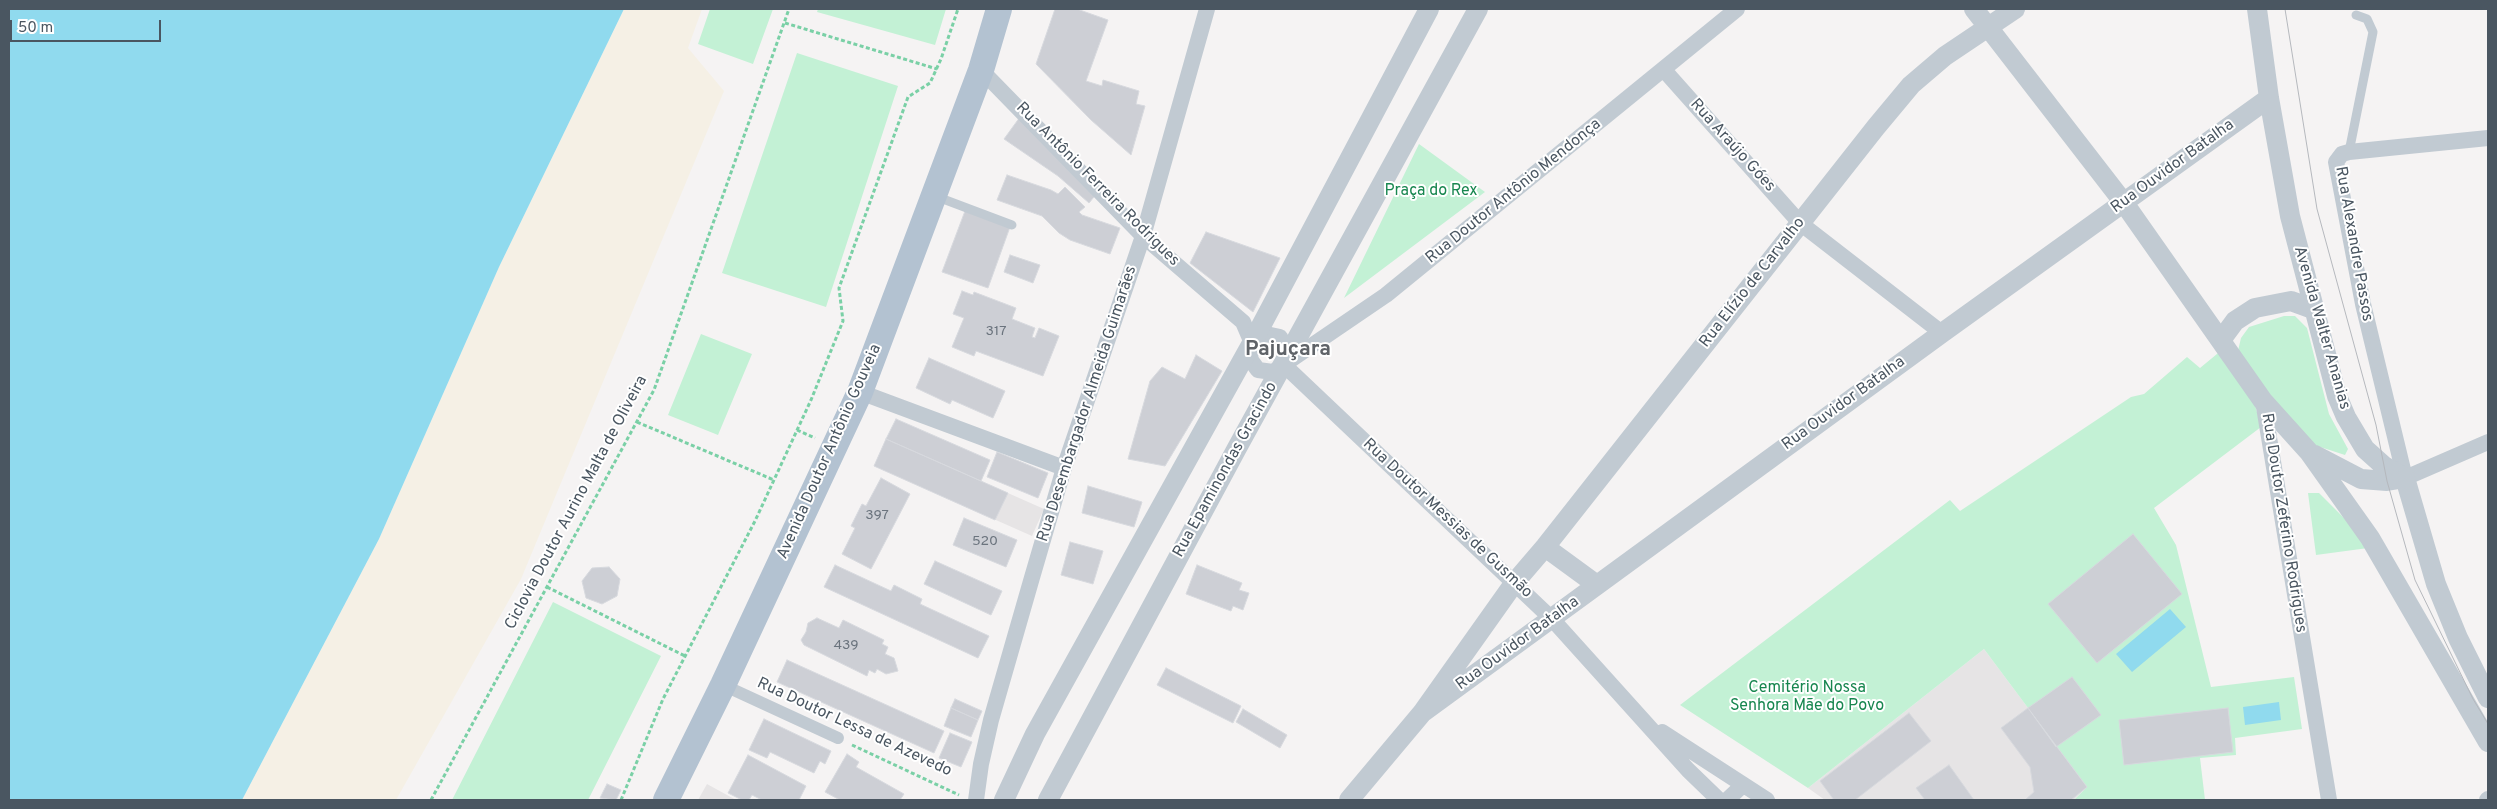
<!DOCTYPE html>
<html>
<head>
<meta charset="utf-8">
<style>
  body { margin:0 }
  #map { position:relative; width:2497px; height:809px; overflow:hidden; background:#f5f3f3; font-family:Overpass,sans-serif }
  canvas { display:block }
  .frame { position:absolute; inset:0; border:10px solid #4a5661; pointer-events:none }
  .scale { position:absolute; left:10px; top:20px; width:151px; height:22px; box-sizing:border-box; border:2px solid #4a5661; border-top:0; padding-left:6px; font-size:15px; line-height:18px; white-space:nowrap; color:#4a5661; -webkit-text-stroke:4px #fff; paint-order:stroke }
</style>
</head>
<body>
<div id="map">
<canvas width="2497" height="809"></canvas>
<div class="frame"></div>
<div class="scale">50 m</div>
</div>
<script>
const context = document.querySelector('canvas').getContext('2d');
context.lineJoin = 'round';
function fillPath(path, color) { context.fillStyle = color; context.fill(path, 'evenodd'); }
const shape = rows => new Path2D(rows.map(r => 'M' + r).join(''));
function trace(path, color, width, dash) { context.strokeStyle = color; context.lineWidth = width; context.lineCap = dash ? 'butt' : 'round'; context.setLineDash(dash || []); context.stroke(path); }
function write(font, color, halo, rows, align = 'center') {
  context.font = font + ' Overpass,sans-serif'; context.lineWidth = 4; context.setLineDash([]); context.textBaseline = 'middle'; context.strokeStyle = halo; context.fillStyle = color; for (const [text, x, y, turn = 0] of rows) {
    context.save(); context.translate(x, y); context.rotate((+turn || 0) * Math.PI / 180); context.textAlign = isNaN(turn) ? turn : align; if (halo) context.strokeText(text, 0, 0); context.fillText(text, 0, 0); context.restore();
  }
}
fillPath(shape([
  [886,439,1044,509,1032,536,874,466],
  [1984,649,2087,787,2074,800,1825,800,1808,788],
  [707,784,736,800,698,800]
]), '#e6e4e5');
fillPath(shape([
  [710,9,773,9,753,64,698,44],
  [818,9,946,9,935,45,817,12],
  [797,53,898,86,826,307,722,273],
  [1419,144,1485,192,1344,298],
  [2284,316,2295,316,2307,328,2329,414,2348,449,2345,455,2314,445,2299,432,2237,355,2241,338,2249,327],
  [701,334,752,354,718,435,668,415],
  [2223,349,2251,390,2261,427,2154,508,2176,545,2211,687,2294,677,2302,729,2235,738,2236,755,2200,758,2205,800,2074,800,2087,787,1984,649,1808,788,1680,705,1950,500,1960,511,2131,397,2144,394,2187,357,2200,368],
  [2308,493,2319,493,2362,536,2368,548,2316,555],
  [553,602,661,656,588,800,452,800]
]), '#c3f1d5');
fillPath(shape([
  [624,9,702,9,688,48,724,91,521,579,396,800,242,800,379,539,499,267]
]), '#f5f0e5');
fillPath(shape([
  [9,9,624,9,499,267,379,539,242,800,9,800],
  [2170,609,2186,627,2132,672,2116,654],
  [2279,702,2281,720,2245,725,2243,707]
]), '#90daee');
const building = shape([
  [1055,9,1077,9,1108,20,1086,81,1102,86,1103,80,1139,91,1136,104,1145,106,1131,155,1091,120,1036,64,1055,9],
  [1020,117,1098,192,1089,203,1058,176,1004,139,1020,117],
  [1007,175,1051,190,1058,194,1065,187,1085,207,1079,212,1082,215,1120,228,1110,254,1070,240,1059,233,1042,216,997,200,1007,175],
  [965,211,1010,227,988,288,942,272,965,211],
  [1206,232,1280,258,1253,312,1190,263,1206,232],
  [1010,255,1040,265,1033,283,1004,272,1010,255],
  [962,291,973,295,974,292,1016,308,1012,319,1035,328,1032,337,1035,338,1039,328,1059,336,1043,376,976,351,974,356,952,347,964,318,953,314,962,291],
  [1196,355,1222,371,1165,466,1128,459,1150,381,1162,367,1185,379,1196,355],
  [929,358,1005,391,993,418,952,400,950,404,916,388,929,358],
  [896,419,990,460,981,481,886,439,896,419],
  [886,439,1008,493,995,520,874,466,886,439],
  [997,452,1048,473,1038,498,987,477,997,452],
  [881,478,910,494,871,569,842,554,855,528,851,526,862,504,866,506,881,478],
  [1088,486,1142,502,1134,527,1082,513,1088,486],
  [964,518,1017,540,1006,567,953,545,964,518],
  [2133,534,2182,594,2097,663,2048,604,2133,534],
  [1070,542,1103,551,1093,584,1061,575,1070,542],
  [935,561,1002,591,991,615,924,584,935,561],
  [835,565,891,591,894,585,922,599,920,604,989,636,978,658,824,587,835,565],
  [1197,565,1242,583,1239,590,1249,593,1243,610,1233,606,1231,611,1186,594,1197,565],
  [609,567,620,579,617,596,602,604,586,598,582,581,592,568,609,567],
  [817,618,839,628,843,620,884,640,882,644,888,647,885,654,894,658,898,671,886,674,877,669,875,673,869,670,867,676,804,645,801,640,806,632,808,623,817,618],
  [787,660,944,731,934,753,777,682,787,660],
  [1166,668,1241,706,1233,723,1157,685,1166,668],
  [2072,677,2101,715,2056,747,2028,708,2072,677],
  [955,699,982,711,978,720,951,708,955,699],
  [951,708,978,720,971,737,944,726,951,708],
  [2028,708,2087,787,2071,800,2025,800,2034,792,2030,767,2001,728,2028,708],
  [2228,708,2233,752,2124,765,2119,720,2228,708],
  [1243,709,1287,735,1280,748,1236,722,1243,709],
  [1909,713,1931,741,1855,800,1834,800,1820,781,1909,713],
  [764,719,831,751,825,764,820,761,814,773,770,752,767,758,749,750,764,719],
  [950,733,972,742,961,767,939,758,950,733],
  [847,754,859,762,856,767,904,794,900,800,840,800,825,792,847,754],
  [748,755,806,786,799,800,762,800,752,795,749,800,742,800,728,793,748,755],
  [1949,765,1974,800,1925,800,1916,788,1949,765],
  [607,784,621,790,616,800,600,798,607,784]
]);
fillPath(building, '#cdcfd5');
trace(building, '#d7d9de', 1);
trace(shape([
  [785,23,937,69],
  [637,422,774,480],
  [797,430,815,438],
  [547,587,685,656],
  [852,745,959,795],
  [431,800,654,390,789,9],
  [621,800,663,699,755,521,811,400,843,321,839,288,908,97,930,83,941,59,958,9]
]), '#7ad0a6', 3, [4, 2.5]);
trace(shape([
  [2349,152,2373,32,2367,19,2356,15],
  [935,196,1012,225]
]), '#c1cad2', 9);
trace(shape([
  [723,685,838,738]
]), '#c1cad2', 12);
trace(shape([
  [981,70,1143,236,1243,322,1252,343,1266,334,1280,337,1286,349,1284,363],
  [1664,70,1800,223,1942,333],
  [2488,138,2349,152,2342,154,2336,162,2363,304,2405,478,2488,442],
  [1252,343,1250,359,1258,370,1273,372,1386,295,1737,9],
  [1284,365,1552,619,1688,770,1719,800],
  [860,392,1064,468],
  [2263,401,2329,800],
  [1662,732,1767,800],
  [976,800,981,764,991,720,1031,581,1064,468,1143,236,1207,9],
  [1727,800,1743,785],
  [2487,800,2488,799]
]), '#c1cad2', 16);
trace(shape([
  [1974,9,2124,203,2263,401,2309,452,2370,538,2488,742],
  [2257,9,2269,98,2290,216,2337,396,2346,417,2365,449,2384,466,2405,478,2436,584,2458,638,2488,698],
  [2221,340,2235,321,2255,308,2291,301,2313,309],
  [2315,455,2361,479,2387,481,2405,478],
  [1545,547,1597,585],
  [1422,713,1942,333,2269,98],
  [1004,800,1035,734,1252,343,1429,9],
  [1048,800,1237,448,1478,9],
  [1349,800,1422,713,1515,582,1545,547,1876,127,1911,85,1945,56,2015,9]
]), '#c1cad2', 20);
trace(shape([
  [666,800,723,685,860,392,981,70,999,9]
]), '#b3c2d1', 26);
trace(shape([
  [2285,9,2317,209,2376,425,2387,481,2415,580,2473,699,2488,724]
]), '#b5b8bd', 1);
write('14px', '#6b747e', null, [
  ["317",996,332],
  ["397",877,516],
  ["520",985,542],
  ["439",846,646]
]);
write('16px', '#4a5661', '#fff', [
  ["Rua Araújo Góes",1732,146,48],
  ["Rua Ouvidor Batalha",2173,167,-36],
  ["Rua Antônio Ferreira Rodrigues",1097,185,45],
  ["Rua Doutor Antônio Mendonça",1514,192,-39],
  ["Rua Alexandre Passos",2353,244,80],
  ["Rua Elízio de Carvalho",1753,283,-52],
  ["Avenida Walter Ananias",2321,328,74],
  ["Rua Desembargador Almeida Guimarães",1088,404,-72],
  ["Rua Ouvidor Batalha",1844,404,-36],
  ["Avenida Doutor Antônio Gouveia",830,452,-66],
  ["Rua Epaminondas Gracindo",1226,470,-61],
  ["Ciclovia Doutor Aurino Malta de Oliveira",577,503,-62],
  ["Rua Doutor Messias de Gusmão",1447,519,43],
  ["Rua Doutor Zeferino Rodrigues",2283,523,81],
  ["Rua Ouvidor Batalha",1518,644,-36],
  ["Rua Doutor Lessa de Azevedo",854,728,25]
]);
write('16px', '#17864f', '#fff', [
  ["Praça do Rex",1431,192],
  ["Cemitério Nossa",1807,689],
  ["Senhora Mãe do Povo",1807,707]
]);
write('bold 21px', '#5f6368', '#fff', [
  ["Pajuçara",1288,351]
]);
</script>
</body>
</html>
